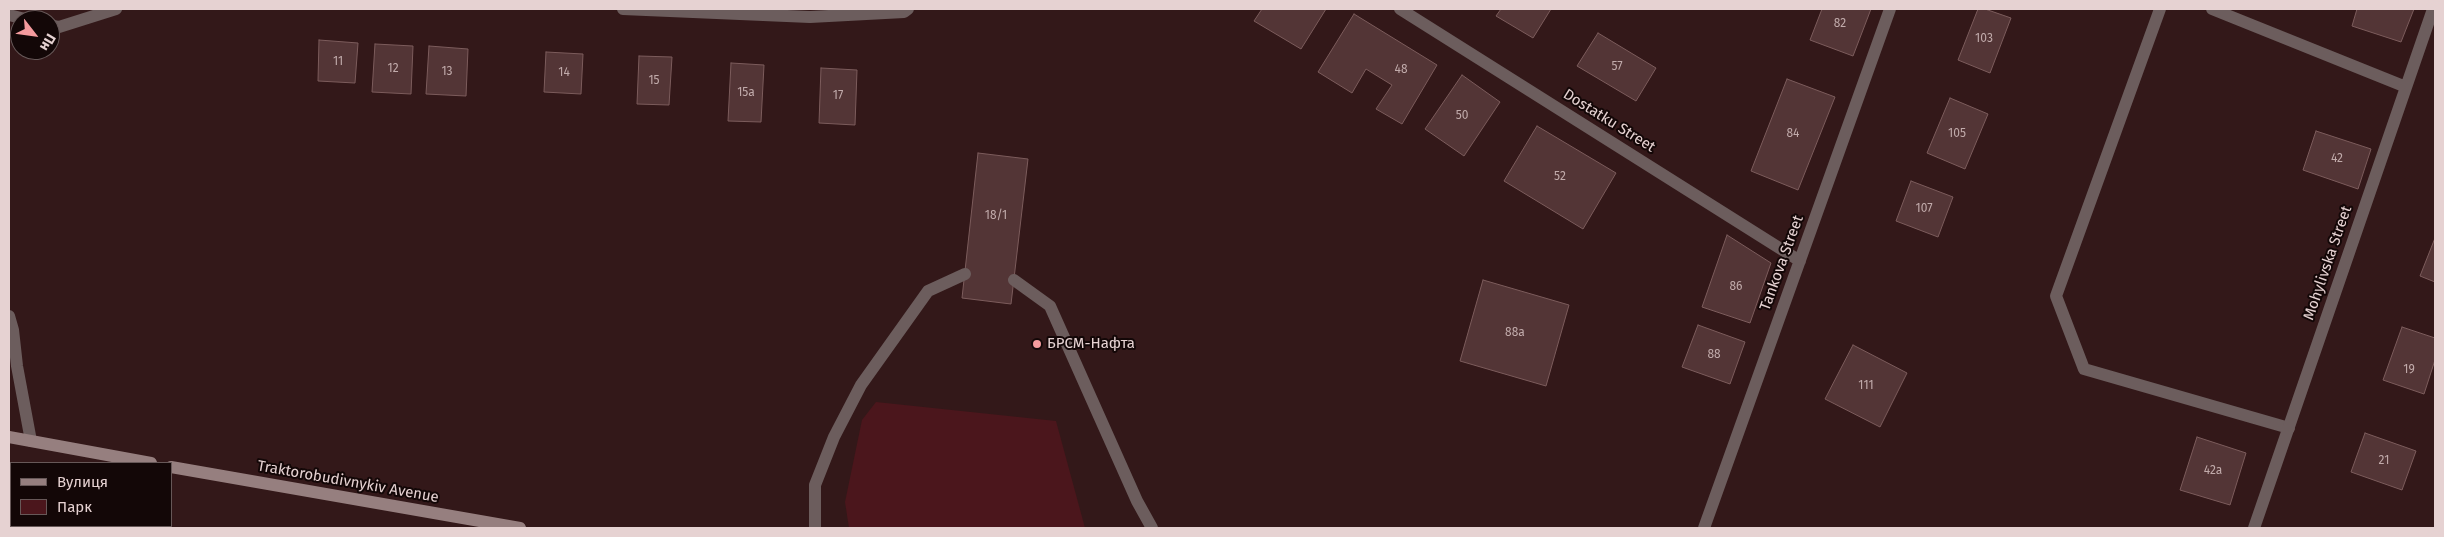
<!DOCTYPE html>
<html>
<head>
<meta charset="utf-8">
<style>
  body { margin:0 }
  #map { position:relative; width:2444px; height:537px; overflow:hidden; background:#331819; font-family:"Fira Sans",sans-serif }
  canvas { display:block }
  .frame { position:absolute; inset:0; border:10px solid #e6d2d2; pointer-events:none }
  .legend { position:absolute; left:10px; top:462px; width:162px; height:65px; box-sizing:border-box; background:#130707; border:1px solid #675858; margin:0; padding:6px 9px; list-style:none; font-size:15px; color:#e6d2d2 }
  .legend li { display:flex; align-items:center; gap:10px; height:25px }
  .legend b { width:25px; border:1px solid #675858 }
  .north { position:absolute; left:10px; top:10px; width:50px; height:50px; box-sizing:border-box; background:#130707; border:1px solid #675858; border-radius:50%; rotate:120deg; font-size:14px; font-weight:700; line-height:20px; text-align:center; color:#e6d2d2 }
  .north::after { content:''; display:block; margin:auto; width:18px; height:22px; background:#f59b9e; clip-path:polygon(50% 0,100% 100%,50% 72%,0 100%) }
</style>
</head>
<body>
<div id="map">
<canvas width="2444" height="537"></canvas>
<div class="frame"></div>
<ul class="legend">
<li><b style="height:6px;background:#967f7f"></b>Вулиця</li>
<li><b style="height:14px;background:#4b161c"></b>Парк</li>
</ul>
<div class="north">Пн</div>
</div>
<script>
const context = document.querySelector('canvas').getContext('2d');
context.lineJoin = 'round';
function fillPath(path, color) { context.fillStyle = color; context.fill(path, 'evenodd'); }
const shape = rows => new Path2D(rows.map(r => 'M' + r).join(''));
function trace(path, color, width, dash) { context.strokeStyle = color; context.lineWidth = width; context.lineCap = dash ? 'butt' : 'round'; context.setLineDash(dash || []); context.stroke(path); }
function write(font, color, halo, rows, align = 'center') {
  context.font = font + ' "Fira Sans",sans-serif'; context.lineWidth = 4; context.setLineDash([]); context.textBaseline = 'middle'; context.strokeStyle = halo; context.fillStyle = color; for (const [text, x, y, turn = 0] of rows) {
    context.save(); context.translate(x, y); context.rotate((+turn || 0) * Math.PI / 180); context.textAlign = isNaN(turn) ? turn : align; if (halo) context.strokeText(text, 0, 0); context.fillText(text, 0, 0); context.restore();
  }
}
fillPath(shape([
  [876,402,1056,421,1085,528,849,528,845,502,862,420]
]), '#4b161c');
const building = shape([
  [1262,9,1326,9,1301,49,1254,21,1262,9],
  [1501,9,1551,9,1533,38,1496,16,1501,9],
  [1822,9,1871,9,1853,56,1810,40,1822,9],
  [1978,9,1985,9,2011,18,1990,73,1958,60,1978,9],
  [2357,9,2414,9,2401,42,2352,26,2357,9],
  [1354,14,1437,65,1402,124,1376,109,1392,85,1366,69,1352,93,1318,72,1354,14],
  [1598,33,1656,68,1636,101,1577,66,1598,33],
  [319,40,358,43,355,83,318,81,319,40],
  [375,44,413,46,411,94,372,92,375,44],
  [429,46,468,49,466,96,426,94,429,46],
  [546,52,583,54,581,94,544,92,546,52],
  [639,56,672,57,669,105,637,104,639,56],
  [731,63,764,65,761,122,728,121,731,63],
  [821,68,857,70,855,125,819,123,821,68],
  [1462,75,1500,102,1464,156,1425,129,1462,75],
  [1787,79,1835,97,1798,190,1751,171,1787,79],
  [1950,98,1988,114,1965,169,1927,153,1950,98],
  [1537,126,1616,173,1583,229,1504,181,1537,126],
  [2316,131,2371,149,2358,189,2303,170,2316,131],
  [978,153,1028,159,1011,304,962,298,978,153],
  [1911,181,1953,197,1938,237,1896,221,1911,181],
  [1727,235,1771,263,1750,323,1702,307,1727,235],
  [2435,238,2435,282,2420,276,2435,238],
  [1483,280,1569,305,1546,386,1460,361,1483,280],
  [1698,325,1745,342,1730,384,1682,367,1698,325],
  [2402,327,2435,338,2435,360,2424,394,2383,380,2402,327],
  [1853,345,1907,373,1880,427,1825,399,1853,345],
  [2365,433,2416,451,2402,490,2351,472,2365,433],
  [2197,437,2246,453,2230,505,2180,490,2197,437]
]);
fillPath(building, '#533536');
trace(building, '#7c5c5c', 1);
trace(shape([
  [2160,9,2056,296,2084,369,2289,428],
  [1014,280,1050,306,1137,501,1152,528],
  [9,316,13,330,17,366,31,441],
  [145,526,147,528],
  [815,528,815,485,834,437,861,385,928,291,965,274]
]), '#6c5d5d', 12);
trace(shape([
  [623,9,810,17,904,12,908,9],
  [1400,9,1800,261],
  [2212,9,2406,87],
  [9,15,29,20],
  [50,25,59,27,116,9],
  [1704,528,1890,9],
  [2254,528,2433,9]
]), '#6c5d5d', 12);
trace(shape([
  [9,437,151,463],
  [171,467,520,528]
]), '#967f7f', 12);
trace(shape([
  [9,524,11,524],
  [20,526,35,528]
]), '#907979', 1);
for (const [x, y, r, color] of [
  [1037,344,5,"#f59b9e"]
]) { const dot = new Path2D(); dot.arc(x, y, r, 0, 2 * Math.PI); context.fillStyle = color; context.fill(dot); trace(dot, '#130707', 2); }
write('12px', '#c1abab', null, [
  ["82",1840,24],
  ["103",1984,39],
  ["11",338,62],
  ["57",1617,67],
  ["12",393,69],
  ["48",1401,70],
  ["13",447,72],
  ["14",564,73],
  ["15",654,81],
  ["15а",746,93],
  ["17",838,96],
  ["50",1462,116],
  ["84",1793,134],
  ["105",1957,134],
  ["42",2337,159],
  ["52",1560,177],
  ["107",1924,209],
  ["18/1",996,216],
  ["86",1736,287],
  ["88а",1515,333],
  ["88",1714,355],
  ["19",2409,370],
  ["111",1866,386],
  ["21",2384,461],
  ["42а",2213,471]
]);
write('15px', '#e6d2d2', '#130707', [
  ["Dostatku Street",1609,121,32],
  ["Tankova Street",1782,263,-70],
  ["Mohylivska Street",2328,263,-71],
  ["Traktorobudivnykiv Avenue",348,482,10]
]);
write('15px', '#e6d2d2', '#130707', [
  ["БРСМ-Нафта",1047,344]
], 'left');
</script>
</body>
</html>
